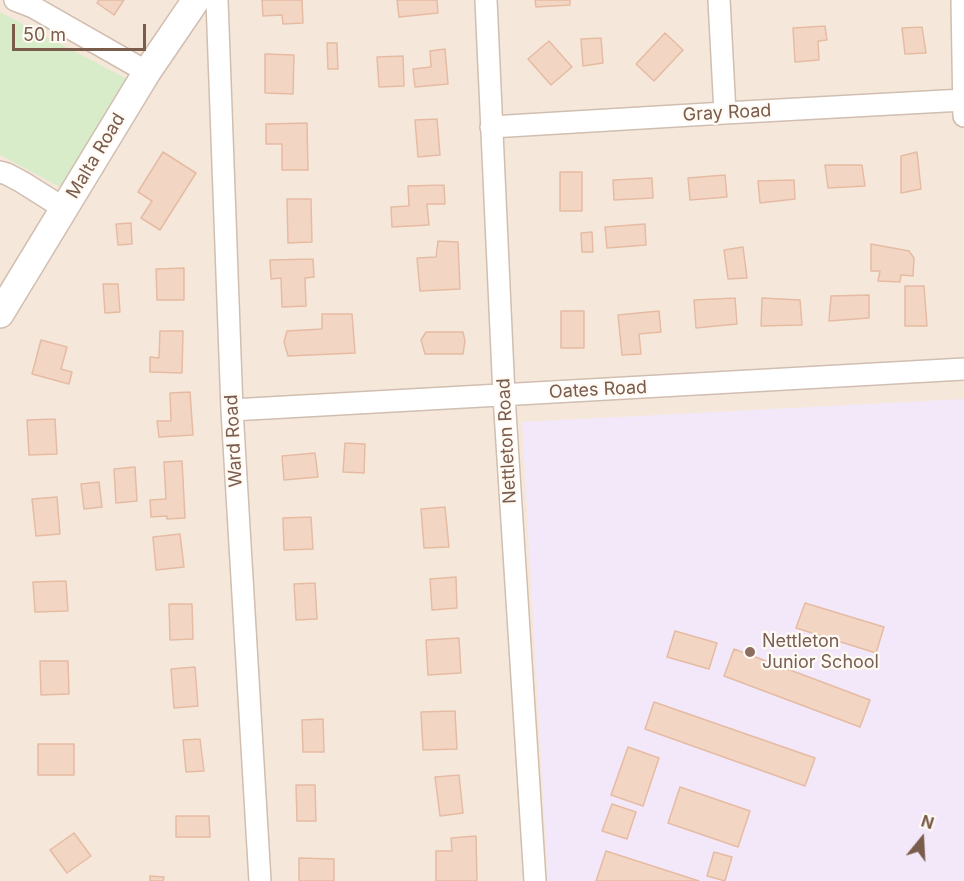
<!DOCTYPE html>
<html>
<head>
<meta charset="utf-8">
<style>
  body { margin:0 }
  #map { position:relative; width:964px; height:881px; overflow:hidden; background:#fdf6ec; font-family:Inter,sans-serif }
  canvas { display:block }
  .north { position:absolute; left:892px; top:809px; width:60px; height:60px; -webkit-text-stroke:4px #fffaf3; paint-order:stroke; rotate:18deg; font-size:16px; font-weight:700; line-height:24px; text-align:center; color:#7a5c4d }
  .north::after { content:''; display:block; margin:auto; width:21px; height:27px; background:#7a5c4d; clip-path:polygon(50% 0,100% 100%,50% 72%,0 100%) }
  .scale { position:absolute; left:12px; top:24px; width:134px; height:27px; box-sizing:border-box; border:3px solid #7a5c4d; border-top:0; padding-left:8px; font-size:18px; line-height:21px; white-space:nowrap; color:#7a5c4d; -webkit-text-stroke:4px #fffaf3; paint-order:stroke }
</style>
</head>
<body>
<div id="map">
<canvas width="964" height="881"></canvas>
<div class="north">N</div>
<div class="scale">50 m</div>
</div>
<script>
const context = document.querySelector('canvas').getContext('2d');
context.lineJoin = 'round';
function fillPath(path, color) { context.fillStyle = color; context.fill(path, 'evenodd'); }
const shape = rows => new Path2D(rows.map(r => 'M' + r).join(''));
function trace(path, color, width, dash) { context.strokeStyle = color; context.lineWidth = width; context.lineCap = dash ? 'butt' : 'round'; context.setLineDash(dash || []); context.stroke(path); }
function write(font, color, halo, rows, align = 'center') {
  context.font = font + ' Inter,sans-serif'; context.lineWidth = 4.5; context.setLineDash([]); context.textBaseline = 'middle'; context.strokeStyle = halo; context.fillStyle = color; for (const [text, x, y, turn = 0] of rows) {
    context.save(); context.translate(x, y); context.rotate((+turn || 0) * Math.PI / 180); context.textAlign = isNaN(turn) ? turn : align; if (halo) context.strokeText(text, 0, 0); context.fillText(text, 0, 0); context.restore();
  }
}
fillPath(shape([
  [0,0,964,0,964,881,0,881]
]), '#f5e8da');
fillPath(shape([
  [964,399,964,881,548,881,522,422]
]), '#f3e8fa');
fillPath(shape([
  [0,13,2,13,127,79,60,187,0,155]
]), '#d8ecc9');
const building = shape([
  [99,0,124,0,114,15,97,3,99,0],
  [262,0,302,0,303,23,283,24,282,15,263,16,262,0],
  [397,0,437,0,438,13,399,17,397,0],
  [535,0,570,0,570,5,536,7,535,0],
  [825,26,827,40,818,41,819,60,795,62,793,28,825,26],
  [922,27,926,53,905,54,902,28,922,27],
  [665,33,683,50,654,81,636,64,665,33],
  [601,38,603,63,583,66,581,39,601,38],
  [549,41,572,67,551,85,528,59,549,41],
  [327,43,337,43,338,69,328,69,327,43],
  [445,49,448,84,415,87,413,69,431,67,430,51,445,49],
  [265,54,294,55,293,94,265,93,265,54],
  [403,56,404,86,379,87,377,57,403,56],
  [437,119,440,155,418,157,415,120,437,119],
  [307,123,308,170,282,170,282,144,266,144,266,124,307,123],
  [163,152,196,173,160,230,141,218,152,201,138,192,163,152],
  [917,152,921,189,901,193,901,156,917,152],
  [825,165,862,165,865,186,828,188,825,165],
  [560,172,582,172,582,211,560,211,560,172],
  [725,175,727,197,690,200,688,178,725,175],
  [652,178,653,198,614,200,613,180,652,178],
  [794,180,795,199,760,203,758,181,794,180],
  [444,185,445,204,427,204,429,225,392,227,391,207,409,206,408,186,444,185],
  [287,199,311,199,312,242,288,243,287,199],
  [131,223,132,244,118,245,116,224,131,223],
  [645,224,646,245,607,248,605,227,645,224],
  [592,232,593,252,582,252,581,233,592,232],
  [438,241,458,242,460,289,420,291,417,258,436,257,438,241],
  [871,244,909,251,914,258,913,276,901,275,900,282,878,281,880,271,871,271,871,244],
  [743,247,747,278,728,279,724,250,743,247],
  [313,259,314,277,305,278,306,306,282,307,281,278,271,279,270,260,313,259],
  [184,268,184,300,157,300,156,269,184,268],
  [103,284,118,284,120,312,105,313,103,284],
  [905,286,924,286,927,326,905,326,905,286],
  [869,295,869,318,829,321,831,296,869,295],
  [735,298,737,324,696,328,694,300,735,298],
  [762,298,800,300,802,325,761,326,762,298],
  [561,311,584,311,584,348,561,348,561,311],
  [659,311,661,332,639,334,641,354,622,355,618,315,659,311],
  [322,314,352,314,355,353,288,356,284,342,287,331,322,329,322,314],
  [160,331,183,331,182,373,150,372,150,357,159,358,160,331],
  [426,332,463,332,465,341,463,354,425,354,421,340,426,332],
  [41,340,67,347,61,369,72,372,69,384,32,374,41,340],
  [190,392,193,435,159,437,157,421,171,421,170,393,190,392],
  [55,419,57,454,29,455,27,420,55,419],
  [345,443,365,444,364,473,343,472,345,443],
  [315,453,318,477,284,480,282,456,315,453],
  [182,461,185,518,167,519,167,516,151,517,150,500,166,499,164,462,182,461],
  [135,467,137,501,116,503,114,469,135,467],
  [99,482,102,507,84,509,81,484,99,482],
  [57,497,60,534,36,536,32,499,57,497],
  [445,507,449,547,424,548,421,509,445,507],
  [311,517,313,549,284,550,283,518,311,517],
  [180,534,184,567,156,570,153,537,180,534],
  [456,577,457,608,432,610,430,579,456,577],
  [66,581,68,611,35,612,33,582,66,581],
  [315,583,317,619,296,620,294,584,315,583],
  [805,603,884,627,876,653,796,628,805,603],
  [169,604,192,604,193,639,170,640,169,604],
  [675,631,717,643,709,669,667,657,675,631],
  [459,638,461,673,428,675,426,640,459,638],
  [734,649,870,700,860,727,724,676,734,649],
  [40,661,68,661,69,694,41,695,40,661],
  [195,667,198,706,174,708,171,669,195,667],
  [654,702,815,758,805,786,645,729,654,702],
  [455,711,457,749,423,750,421,712,455,711],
  [323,719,324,752,303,752,302,720,323,719],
  [200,739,204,771,186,772,183,740,200,739],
  [38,744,74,744,74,775,38,775,38,744],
  [628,747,659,758,643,806,611,795,628,747],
  [459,775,463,813,440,816,435,777,459,775],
  [296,785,315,785,316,821,297,821,296,785],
  [680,787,750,811,738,847,668,823,680,787],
  [612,804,636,812,627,839,602,831,612,804],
  [176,816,209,816,210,837,176,837,176,816],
  [74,833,91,856,67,873,50,850,74,833],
  [476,836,477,881,436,881,436,851,452,851,451,838,476,836],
  [606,851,699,881,596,881,606,851],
  [714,852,732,857,725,881,707,876,714,852],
  [299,858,334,859,334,881,299,881,299,858],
  [150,876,164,877,163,881,150,881,150,876]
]);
fillPath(building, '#f3d5c3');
trace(building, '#e6bba3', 1.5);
const minor = shape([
  [15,0,33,7,147,72],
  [217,0,232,410,260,881],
  [486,0,504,396,535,881],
  [719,0,725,113],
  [962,0,964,116],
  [491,127,725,113,963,100],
  [0,172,7,174,22,182,65,209],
  [232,410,964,369]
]);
const tertiary = shape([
  [0,314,147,72,196,0]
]);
trace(minor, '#d1beb0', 24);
trace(tertiary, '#d1beb0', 30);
trace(minor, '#fff', 21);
trace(tertiary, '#fff', 27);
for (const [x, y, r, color] of [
  [750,652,6,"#8d6e63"]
]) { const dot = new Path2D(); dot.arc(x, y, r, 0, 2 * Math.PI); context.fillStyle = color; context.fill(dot); trace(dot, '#fffaf3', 2); }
write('18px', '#7a5c4d', '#fffaf3', [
  ["Gray Road",727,113,-3],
  ["Malta Road",96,156,-59],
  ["Oates Road",598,390,-3],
  ["Ward Road",234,441,-93],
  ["Nettleton Road",507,441,-93]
]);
write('18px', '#785e54', '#fffaf3', [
  ["Nettleton",762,642],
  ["Junior School",762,663]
], 'left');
</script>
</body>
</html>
